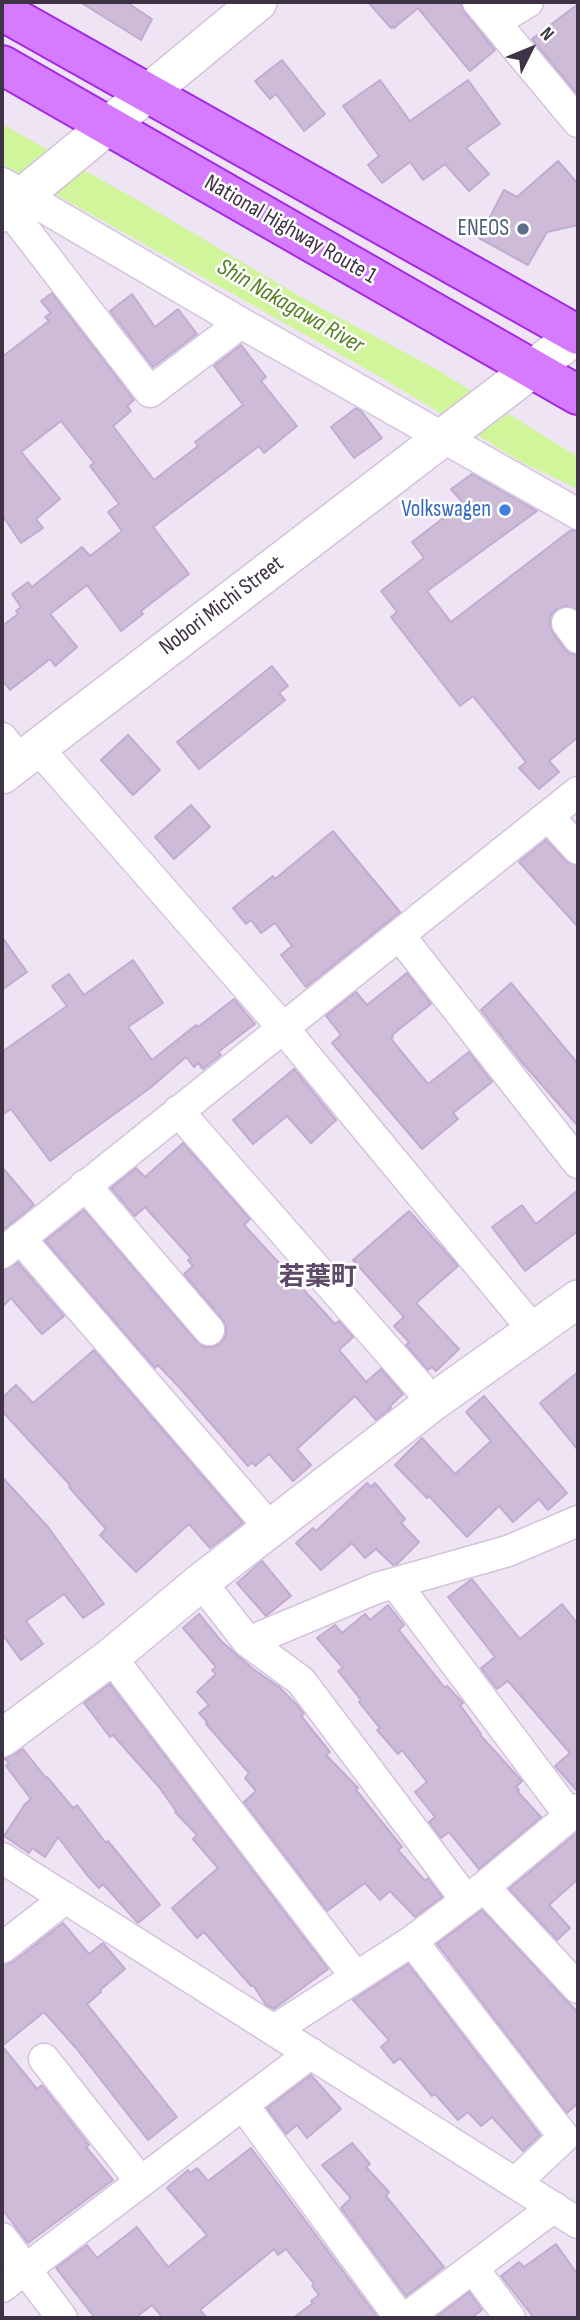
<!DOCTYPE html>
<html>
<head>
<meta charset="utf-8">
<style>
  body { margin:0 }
  #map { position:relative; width:580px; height:2320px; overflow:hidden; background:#efe4f3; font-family:"Sofia Sans Condensed",sans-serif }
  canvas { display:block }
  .frame { position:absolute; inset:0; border:4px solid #3e3345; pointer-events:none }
  .north { position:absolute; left:496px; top:14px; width:70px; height:70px; -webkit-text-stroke:5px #fff; paint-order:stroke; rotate:47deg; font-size:19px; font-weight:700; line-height:28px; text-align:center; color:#3e3345 }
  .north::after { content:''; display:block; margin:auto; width:24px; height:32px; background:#3e3345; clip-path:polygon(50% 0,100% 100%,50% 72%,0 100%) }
</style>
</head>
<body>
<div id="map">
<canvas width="580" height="2320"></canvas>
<div class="frame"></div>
<div class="north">N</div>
</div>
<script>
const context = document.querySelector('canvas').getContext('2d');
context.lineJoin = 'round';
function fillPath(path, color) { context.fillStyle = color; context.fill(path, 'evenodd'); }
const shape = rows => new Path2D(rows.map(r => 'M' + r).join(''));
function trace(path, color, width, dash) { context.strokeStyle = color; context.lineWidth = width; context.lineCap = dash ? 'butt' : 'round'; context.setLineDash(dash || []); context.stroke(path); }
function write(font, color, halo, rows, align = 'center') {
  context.font = font + ' "Sofia Sans Condensed","Noto Sans JP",sans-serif'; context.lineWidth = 5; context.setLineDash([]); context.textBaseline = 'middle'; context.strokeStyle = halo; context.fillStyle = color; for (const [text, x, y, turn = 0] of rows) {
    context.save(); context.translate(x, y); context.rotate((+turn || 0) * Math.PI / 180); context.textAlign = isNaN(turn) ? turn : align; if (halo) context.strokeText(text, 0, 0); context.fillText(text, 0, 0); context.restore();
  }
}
fillPath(shape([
  [2,124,146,205,306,300,436,369,578,457,578,489,525,464,382,378,2,164]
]), '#d0f59b');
const building = shape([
  [80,2,126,2,152,19,141,40,80,2],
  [368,2,460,2,465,13,495,50,470,71,418,8,394,28,393,26,391,28,368,2],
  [578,4,578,95,532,39,578,4],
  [282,60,325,114,304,131,276,94,270,99,255,81,282,60],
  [380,80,410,121,468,80,500,124,466,148,489,174,469,191,445,164,423,180,410,162,382,183,368,165,379,156,343,106,380,80],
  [558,161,578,184,578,225,547,232,528,265,479,238,504,190,517,197,558,161],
  [52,293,134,400,127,406,131,411,113,426,154,480,198,446,195,442,243,405,214,366,241,345,266,377,261,381,297,426,264,453,259,446,153,527,189,574,141,611,143,614,121,631,87,585,50,614,77,647,55,666,50,659,10,690,2,680,2,626,18,614,16,611,21,607,12,594,28,582,32,587,82,547,90,556,122,531,108,512,119,504,90,466,94,463,61,421,21,452,60,499,36,519,43,528,21,543,2,515,2,357,49,321,45,317,51,313,41,301,52,293],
  [132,294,155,327,178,309,197,334,153,367,110,311,132,294],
  [356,408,362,412,382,438,354,458,331,427,356,408],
  [472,474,537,511,427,591,451,622,571,530,578,531,578,610,566,606,557,609,551,615,550,624,553,633,564,648,570,654,578,655,578,737,549,761,559,772,539,789,519,768,526,762,473,696,460,706,391,617,397,612,381,591,424,558,412,542,463,503,451,489,472,474],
  [272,666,288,686,279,693,285,700,199,769,177,742,272,666],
  [128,735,160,770,133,795,101,760,128,735],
  [191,805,210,827,174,859,155,837,191,805],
  [333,831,400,912,306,987,281,955,292,946,275,923,261,933,251,920,246,924,233,908,273,876,275,879,333,831],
  [546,840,566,861,578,866,578,927,519,862,546,840],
  [2,937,27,972,2,990,2,937],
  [133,960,163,1003,128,1027,152,1060,196,1025,198,1027,234,999,255,1024,218,1052,221,1055,203,1069,198,1063,194,1067,186,1057,150,1088,50,1161,11,1109,2,1115,2,1052,67,1006,52,986,69,974,84,995,133,960],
  [407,973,431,1004,392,1035,393,1037,391,1039,428,1084,469,1052,492,1082,453,1113,458,1119,422,1149,332,1043,341,1035,326,1016,356,992,367,1005,407,973],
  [511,983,578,1064,578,1126,520,1060,481,1010,511,983],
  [294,1069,336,1120,311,1143,287,1116,253,1144,233,1120,294,1069],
  [183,1143,250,1219,244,1225,335,1324,339,1321,353,1337,339,1350,366,1382,381,1369,403,1394,390,1406,391,1408,376,1420,355,1396,297,1449,311,1465,293,1481,269,1454,255,1466,252,1462,248,1466,180,1388,158,1365,155,1368,45,1241,84,1210,196,1341,204,1347,213,1347,220,1344,226,1335,226,1326,222,1319,184,1274,193,1266,188,1260,191,1258,145,1207,135,1216,111,1188,136,1168,145,1177,183,1143],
  [2,1167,34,1205,3,1230,2,1228,2,1167],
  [578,1190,578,1231,525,1271,492,1227,522,1205,536,1224,578,1190],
  [409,1211,458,1266,416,1303,459,1349,436,1371,432,1367,428,1370,406,1345,409,1342,394,1326,404,1317,353,1260,409,1211],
  [18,1263,64,1316,42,1334,11,1298,2,1307,2,1270,18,1263],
  [94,1350,243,1523,210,1548,189,1524,136,1572,100,1535,106,1529,69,1487,70,1485,2,1411,2,1398,16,1385,33,1403,94,1350],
  [578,1372,578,1450,540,1403,578,1372],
  [484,1396,567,1493,548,1510,539,1499,513,1522,499,1506,467,1537,429,1496,427,1498,395,1465,422,1438,455,1474,491,1441,466,1412,484,1396],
  [2,1477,48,1527,104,1604,83,1618,64,1594,26,1621,43,1644,21,1660,2,1634,2,1477],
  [367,1483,371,1487,375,1483,405,1519,401,1523,419,1542,397,1564,393,1565,376,1549,365,1558,352,1543,321,1570,296,1543,313,1528,316,1531,367,1483],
  [262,1561,291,1596,266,1616,237,1583,262,1561],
  [472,1579,520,1639,562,1604,578,1624,578,1792,555,1766,570,1753,508,1681,497,1689,481,1668,495,1657,448,1597,472,1579],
  [388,1605,404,1625,399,1630,445,1688,447,1686,463,1703,460,1705,481,1734,480,1735,522,1781,516,1787,519,1790,517,1791,541,1817,479,1869,449,1832,441,1838,429,1822,435,1817,415,1792,427,1782,402,1750,398,1754,377,1730,380,1728,359,1702,361,1700,338,1671,343,1668,317,1638,335,1625,342,1633,365,1614,370,1620,388,1605],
  [199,1614,221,1641,253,1669,279,1687,299,1707,304,1714,301,1716,330,1752,326,1755,358,1788,356,1790,402,1847,398,1850,425,1881,428,1878,442,1897,415,1917,390,1891,380,1900,365,1883,327,1911,244,1802,256,1791,245,1778,249,1773,206,1724,208,1723,199,1713,209,1705,197,1692,216,1674,212,1670,216,1667,183,1628,199,1614],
  [110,1684,328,1969,274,2009,266,2005,253,1985,251,1986,204,1932,197,1938,172,1908,218,1868,193,1839,197,1835,175,1812,176,1811,159,1787,113,1735,110,1737,84,1703,110,1684],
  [23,1749,46,1778,47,1777,73,1808,77,1805,106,1843,108,1841,160,1905,138,1923,103,1884,99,1888,87,1875,58,1837,45,1857,32,1848,29,1853,4,1836,25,1804,31,1799,6,1766,9,1763,5,1759,23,1749],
  [578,1832,578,1879,549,1905,570,1928,557,1940,509,1889,578,1832],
  [482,1910,578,2013,578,2103,567,2113,437,1944,482,1910],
  [63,1923,89,1954,103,1943,125,1969,100,1990,101,1992,87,2004,177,2117,148,2140,76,2048,44,2012,2,2046,37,2089,42,2085,89,2145,86,2147,113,2180,28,2243,2,2209,2,1965,13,1962,63,1923],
  [408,1964,540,2135,523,2151,492,2117,481,2126,468,2112,458,2120,435,2094,432,2096,400,2058,394,2063,381,2047,389,2040,353,2000,408,1964],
  [311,2075,341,2109,307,2138,297,2125,286,2134,267,2108,311,2075],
  [352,2143,370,2164,366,2167,389,2192,386,2196,444,2267,406,2296,341,2208,351,2198,322,2165,352,2143],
  [251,2148,378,2318,293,2318,313,2303,311,2301,319,2295,312,2286,314,2284,286,2249,278,2255,274,2249,200,2310,207,2318,163,2318,152,2305,135,2318,95,2318,56,2268,87,2245,97,2258,137,2227,168,2267,207,2235,167,2188,188,2170,190,2173,197,2168,208,2181,251,2148],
  [556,2244,578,2275,578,2318,534,2318,501,2276,519,2262,524,2267,556,2244],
  [469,2292,482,2310,471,2318,435,2318,469,2292]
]);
fillPath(building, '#cdbbd8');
trace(building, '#c2abd1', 2);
const minor = shape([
  [478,2,578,122],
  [495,22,528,2],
  [2,183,241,323,578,514],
  [8,208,150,392,241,323],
  [567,623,578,638],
  [2,738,20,761],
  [37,747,284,1029,534,1331],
  [548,816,578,849],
  [400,936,578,1163],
  [178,1111,433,1402],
  [85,1185,209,1330],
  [20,1238,271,1529],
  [2,1253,578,792],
  [201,1582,248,1642,301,1681,466,1900],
  [395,1583,570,1816],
  [248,1642,377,1588,508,1551,578,1521],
  [111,1657,356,1977],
  [2,1858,578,2223],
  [484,1887,578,1988],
  [412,1941,564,2137,515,2183],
  [2,1948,66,1898],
  [274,2030,412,1941,484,1887,578,1809],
  [44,2059,141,2182],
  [243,2105,400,2318],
  [2,2238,62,2318],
  [473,2268,510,2318],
  [2,2287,311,2053],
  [406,2318,554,2207]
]);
const tertiary = shape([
  [2,213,258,2],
  [2,775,578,334],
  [2,1738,111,1657,201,1582,433,1402,578,1299]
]);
const trunk = shape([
  [2,11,578,335],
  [2,65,578,395]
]);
trace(minor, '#d4c3dd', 33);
trace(tertiary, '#d4c3dd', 40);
trace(trunk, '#a22ae7', 42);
trace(minor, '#fff', 30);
trace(tertiary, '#fff', 37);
trace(trunk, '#d67aff', 38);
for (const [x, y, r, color] of [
  [523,229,7,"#5c6f8a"],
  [505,510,7,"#3f7fe0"]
]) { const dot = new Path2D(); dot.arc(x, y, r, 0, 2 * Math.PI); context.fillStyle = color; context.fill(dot); trace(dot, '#fff', 2.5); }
write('23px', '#4e5e75', '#fff', [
  ["ENEOS",509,229]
], 'right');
write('23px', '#3e3345', '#fff', [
  ["National Highway Route 1",290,230,30],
  ["Nobori Michi Street",222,606,-37]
]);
write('23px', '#366cbe', '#fff', [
  ["Volkswagen",491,510]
], 'right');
write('italic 24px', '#557e1f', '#fff', [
  ["Shin Nakagawa River",290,307,30]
]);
write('bold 26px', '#5d4a69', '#fff', [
  ["若葉町",318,1278]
]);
</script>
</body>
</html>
